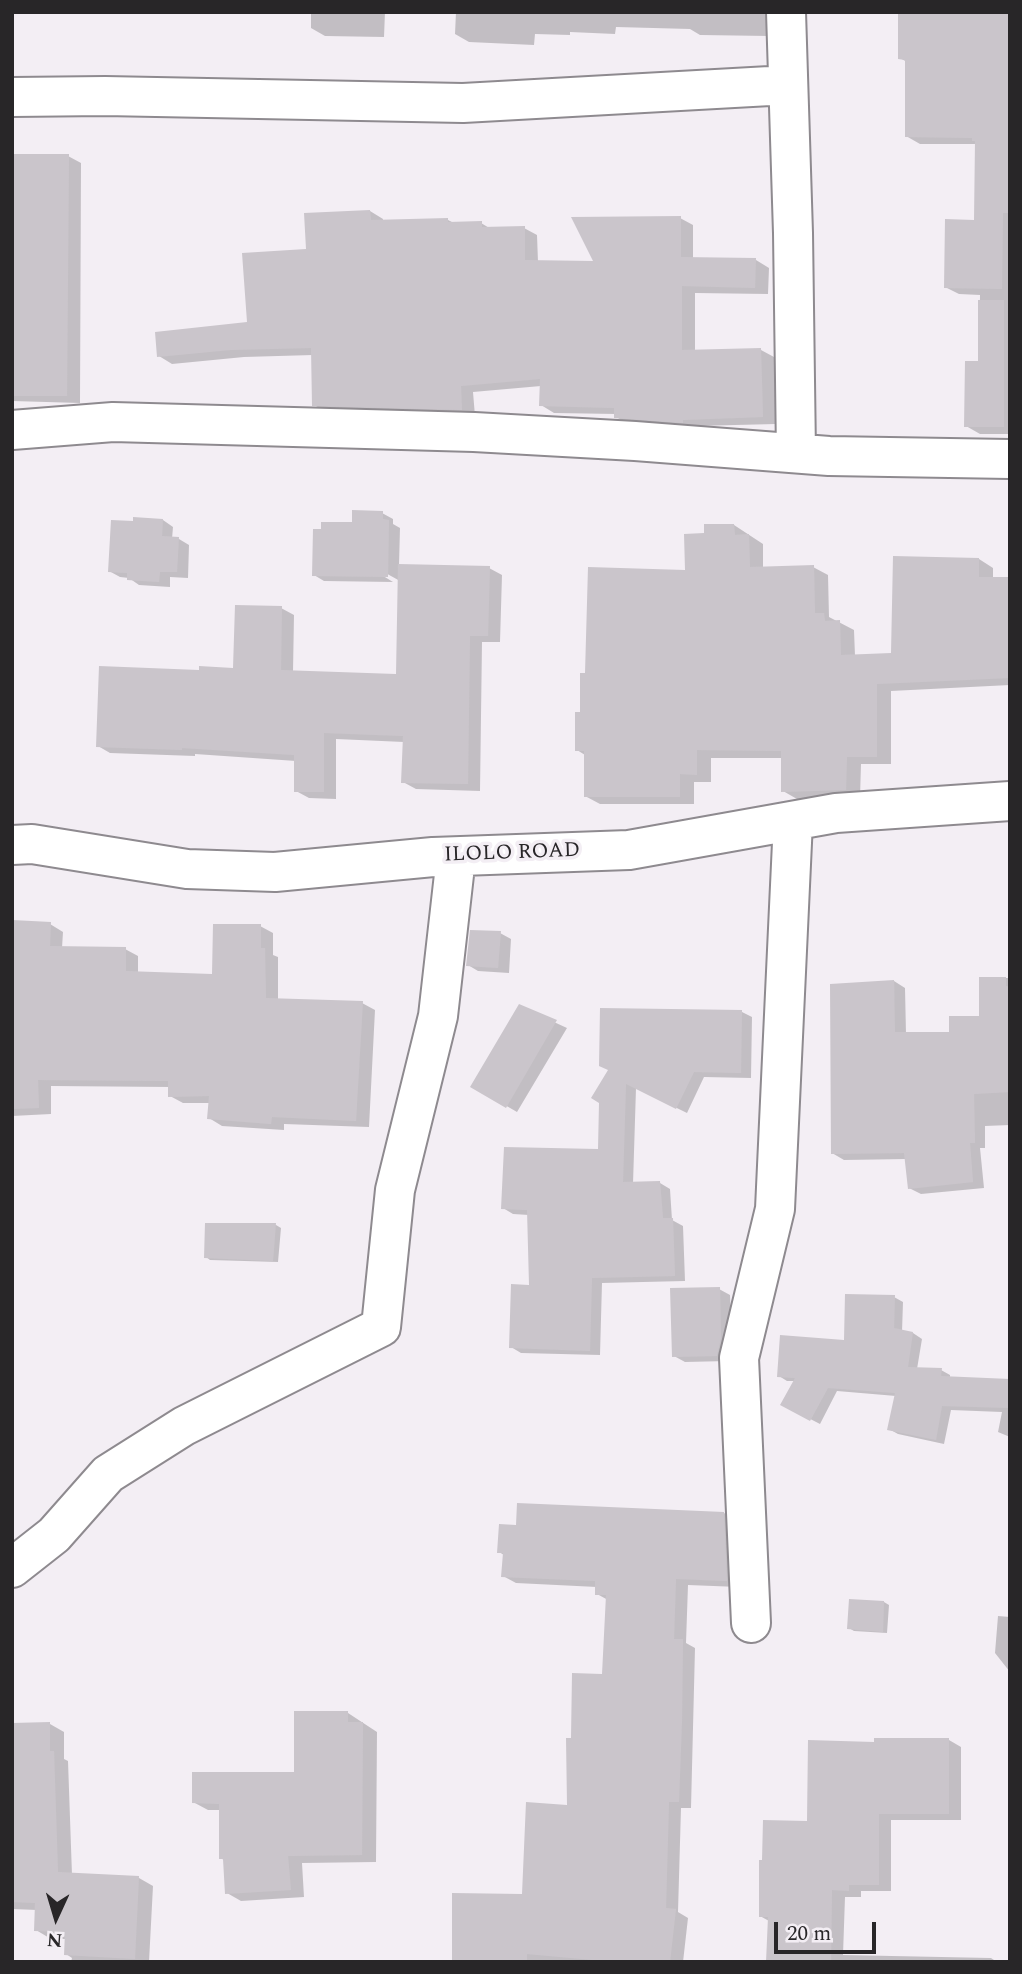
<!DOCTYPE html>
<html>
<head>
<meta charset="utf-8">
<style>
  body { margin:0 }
  #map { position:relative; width:1022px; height:1974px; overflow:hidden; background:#f3eef4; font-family:Spectral,serif }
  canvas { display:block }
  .frame { position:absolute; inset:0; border:14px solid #282628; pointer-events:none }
  .north { position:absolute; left:21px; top:1883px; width:70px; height:70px; -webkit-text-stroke:5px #f3eef4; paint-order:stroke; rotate:184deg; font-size:19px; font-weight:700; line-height:28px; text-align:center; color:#282628 }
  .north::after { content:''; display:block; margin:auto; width:24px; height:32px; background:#282628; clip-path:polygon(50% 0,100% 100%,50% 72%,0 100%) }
  .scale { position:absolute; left:774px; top:1922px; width:102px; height:32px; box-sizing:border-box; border:4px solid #282628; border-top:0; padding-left:9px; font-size:21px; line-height:24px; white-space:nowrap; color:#282628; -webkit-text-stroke:5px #f3eef4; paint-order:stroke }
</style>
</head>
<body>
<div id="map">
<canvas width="1022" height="1974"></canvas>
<div class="frame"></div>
<div class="north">N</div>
<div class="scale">20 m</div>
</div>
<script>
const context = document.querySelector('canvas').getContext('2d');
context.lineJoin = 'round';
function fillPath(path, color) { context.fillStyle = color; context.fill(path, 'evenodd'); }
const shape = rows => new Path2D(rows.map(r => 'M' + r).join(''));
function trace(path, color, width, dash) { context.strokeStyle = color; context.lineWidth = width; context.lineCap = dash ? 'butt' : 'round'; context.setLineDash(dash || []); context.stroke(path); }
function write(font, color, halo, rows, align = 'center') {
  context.font = font + ' Spectral,serif'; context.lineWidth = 7; context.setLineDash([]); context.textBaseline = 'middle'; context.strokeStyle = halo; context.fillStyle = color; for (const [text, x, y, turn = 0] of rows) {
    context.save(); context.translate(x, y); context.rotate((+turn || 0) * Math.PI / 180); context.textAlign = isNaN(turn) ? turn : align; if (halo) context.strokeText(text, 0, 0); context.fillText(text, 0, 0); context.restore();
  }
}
fillPath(shape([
  [311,12,385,12,384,37,325,36,311,28],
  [456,12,770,12,769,36,700,35,690,29,616,27,615,34,570,32,570,35,535,34,534,45,469,42,455,34],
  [1010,12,1010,434,980,434,966,426,979,362,980,295,959,294,945,287,975,222,976,144,920,144,906,136,907,62,900,58],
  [12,156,68,156,81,163,80,403,12,401],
  [370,211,383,219,383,222,448,220,454,223,481,223,491,229,524,228,537,235,538,262,596,263,680,218,693,225,693,259,756,260,769,268,768,294,695,293,695,352,761,350,774,357,776,424,695,426,629,424,616,417,616,414,554,413,541,405,541,386,473,392,475,416,327,412,314,405,313,355,244,357,172,364,159,356,249,324,308,251],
  [382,513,393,519,393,524,400,528,399,565,489,568,502,575,500,642,482,642,480,791,416,789,403,782,404,742,336,739,336,799,309,798,296,791,296,761,195,754,195,756,110,753,98,746,200,672,234,670,281,608,294,615,293,672,397,676,400,581,382,571,380,574,393,582,324,581,314,575,354,524],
  [163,520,173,527,172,539,179,539,189,545,188,578,170,577,170,587,139,585,129,578,120,577,109,571,135,522],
  [734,525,763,544,763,568,813,567,828,575,829,617,854,630,855,656,893,654,979,559,993,568,993,579,1010,579,1010,685,891,691,891,764,861,764,860,798,797,799,783,791,782,758,711,758,711,782,694,782,694,804,600,804,585,796,585,755,577,750,587,674,687,571,706,535],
  [12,922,50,924,63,932,62,948,125,949,138,956,138,973,214,975,260,926,273,933,273,955,278,957,278,1000,362,1003,375,1010,369,1127,284,1124,284,1130,222,1126,209,1118,210,1103,183,1103,170,1096,170,1087,51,1086,51,1114,12,1116],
  [500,933,511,939,509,973,478,971,468,965],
  [981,978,1010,978,1010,1125,985,1126,985,1148,980,1148,984,1188,921,1194,909,1188,907,1159,844,1160,832,1153,894,981,905,988,906,1034,951,1034,981,1017],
  [519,1006,567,1028,517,1112,472,1086],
  [742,1012,752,1017,751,1078,704,1077,687,1113,636,1088,633,1184,660,1183,670,1189,672,1220,683,1226,685,1281,602,1283,600,1355,521,1353,511,1347,531,1287,529,1215,513,1214,503,1208,600,1151,601,1102,593,1097],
  [207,1225,276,1225,281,1228,278,1262,210,1260,206,1257],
  [719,1289,730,1295,732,1345,728,1361,685,1362,674,1356],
  [894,1297,903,1302,902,1332,913,1333,922,1339,917,1369,941,1370,950,1375,950,1378,1010,1381,1010,1437,998,1432,1002,1412,951,1410,944,1444,898,1434,889,1429,896,1396,837,1391,820,1424,783,1405,795,1381,787,1381,779,1376,846,1342],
  [724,1513,736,1520,739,1587,688,1585,686,1643,695,1648,691,1808,681,1808,678,1912,688,1918,683,1962,458,1962,523,1896,569,1806,573,1739,604,1675,608,1600,597,1594,597,1587,516,1583,503,1576,504,1555,499,1552],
  [850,1601,884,1602,889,1605,887,1633,854,1631,849,1628],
  [998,1616,1010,1617,1010,1672,995,1653],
  [348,1713,377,1732,376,1862,302,1863,304,1897,241,1901,227,1893,225,1861,221,1858,221,1810,208,1810,193,1802,296,1774],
  [12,1724,50,1724,64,1732,64,1759,68,1761,72,1875,139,1878,153,1886,149,1962,71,1962,72,1958,66,1954,66,1939,51,1939,36,1930,37,1910,12,1909],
  [949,1740,961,1747,961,1820,891,1820,891,1891,861,1891,861,1897,845,1897,843,1955,991,1958,997,1962,768,1962,769,1921,760,1916,809,1822,875,1744]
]), '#0003');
fillPath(shape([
  [898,12,1010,12,1010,213,1003,213,1002,289,944,288,945,219,974,220,975,141,972,141,972,138,905,137,905,60,898,59],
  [12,154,69,154,67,396,12,396],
  [370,210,371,220,448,218,448,222,482,221,482,227,525,226,525,260,593,261,571,217,681,216,681,257,756,258,755,288,682,286,682,350,761,348,763,417,683,420,683,423,614,418,614,408,539,406,540,379,461,386,462,410,312,406,311,348,230,350,157,357,155,332,247,322,242,253,306,249,304,213],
  [978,300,1004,300,1004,427,964,427,965,361,978,361],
  [352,510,383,511,383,519,389,520,388,577,312,576,313,529,321,529,321,522,352,522],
  [133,517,163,519,162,536,179,537,177,572,160,572,159,582,127,580,127,573,108,572,111,520,133,521],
  [704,524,734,524,735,535,749,534,750,567,814,565,815,613,824,613,825,621,840,620,841,655,891,653,893,556,979,558,979,577,1010,577,1010,678,877,684,877,757,847,757,846,790,781,792,781,751,697,750,697,775,680,774,680,797,584,797,584,751,575,751,575,712,580,712,580,673,585,673,588,567,685,570,684,534,704,533],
  [398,564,490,566,488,636,470,636,468,784,401,783,403,736,324,733,324,792,294,792,294,755,182,748,182,750,96,747,99,666,199,670,199,666,233,668,235,605,282,606,281,670,396,674],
  [12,920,51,922,50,946,126,947,126,971,212,974,213,924,261,924,261,948,265,948,266,998,363,1001,356,1121,272,1117,271,1124,207,1119,209,1096,168,1097,168,1081,38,1080,39,1108,12,1109],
  [470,930,501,931,498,968,466,966],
  [979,977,1006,977,1006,986,1010,987,1010,1092,974,1094,975,1143,970,1143,973,1182,908,1189,904,1153,831,1154,830,984,894,980,895,1032,949,1032,949,1016,979,1016],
  [519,1004,557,1020,506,1108,470,1087],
  [600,1008,742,1010,741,1073,694,1072,676,1109,626,1084,623,1182,660,1181,663,1218,673,1218,675,1276,592,1278,590,1351,509,1348,511,1284,529,1285,527,1210,501,1209,504,1147,598,1149,599,1103,591,1098,608,1070,599,1066],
  [205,1223,276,1223,273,1261,204,1258],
  [720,1287,721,1338,717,1356,672,1357,670,1288],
  [845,1294,895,1295,894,1328,913,1332,908,1367,942,1368,941,1376,1010,1379,1010,1408,942,1406,936,1440,887,1430,895,1393,828,1388,810,1421,780,1405,795,1378,777,1377,780,1335,844,1340],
  [517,1503,724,1512,727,1581,676,1579,674,1639,683,1639,682,1721,679,1802,669,1802,666,1908,676,1909,670,1962,615,1962,527,1954,527,1962,452,1962,452,1893,522,1894,526,1802,567,1805,566,1738,571,1738,572,1673,602,1674,606,1595,595,1595,595,1581,501,1577,503,1553,497,1553,499,1524,516,1525],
  [849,1599,884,1601,883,1632,847,1629],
  [294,1711,348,1711,348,1722,363,1722,362,1855,288,1856,291,1890,225,1894,223,1859,219,1859,219,1804,192,1803,192,1772,294,1772],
  [50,1722,50,1751,54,1751,58,1872,139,1876,135,1959,64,1955,65,1932,34,1931,35,1903,12,1902,12,1723],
  [874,1738,949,1738,949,1814,879,1814,879,1885,849,1885,849,1891,832,1890,831,1962,766,1962,768,1917,759,1917,759,1860,762,1860,763,1820,807,1821,808,1740,874,1742]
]), '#cac5cb');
const minor = shape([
  [786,12,793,233,796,453],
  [12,97,105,96,463,103,788,85],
  [12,430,113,422,474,432,635,441,829,456,1010,459],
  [12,845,32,844,187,869,275,872,433,857,629,850,836,813,1010,801],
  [12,1568,54,1535,108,1474,184,1426,381,1327,395,1190,438,1016,456,857],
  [751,1623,739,1358,775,1209,793,821]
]);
trace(minor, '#8e8a8f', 42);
trace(minor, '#fff', 38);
write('21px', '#282628', '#f3eef4', [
  ["ILOLO ROAD",512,854,-2]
]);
</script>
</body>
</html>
